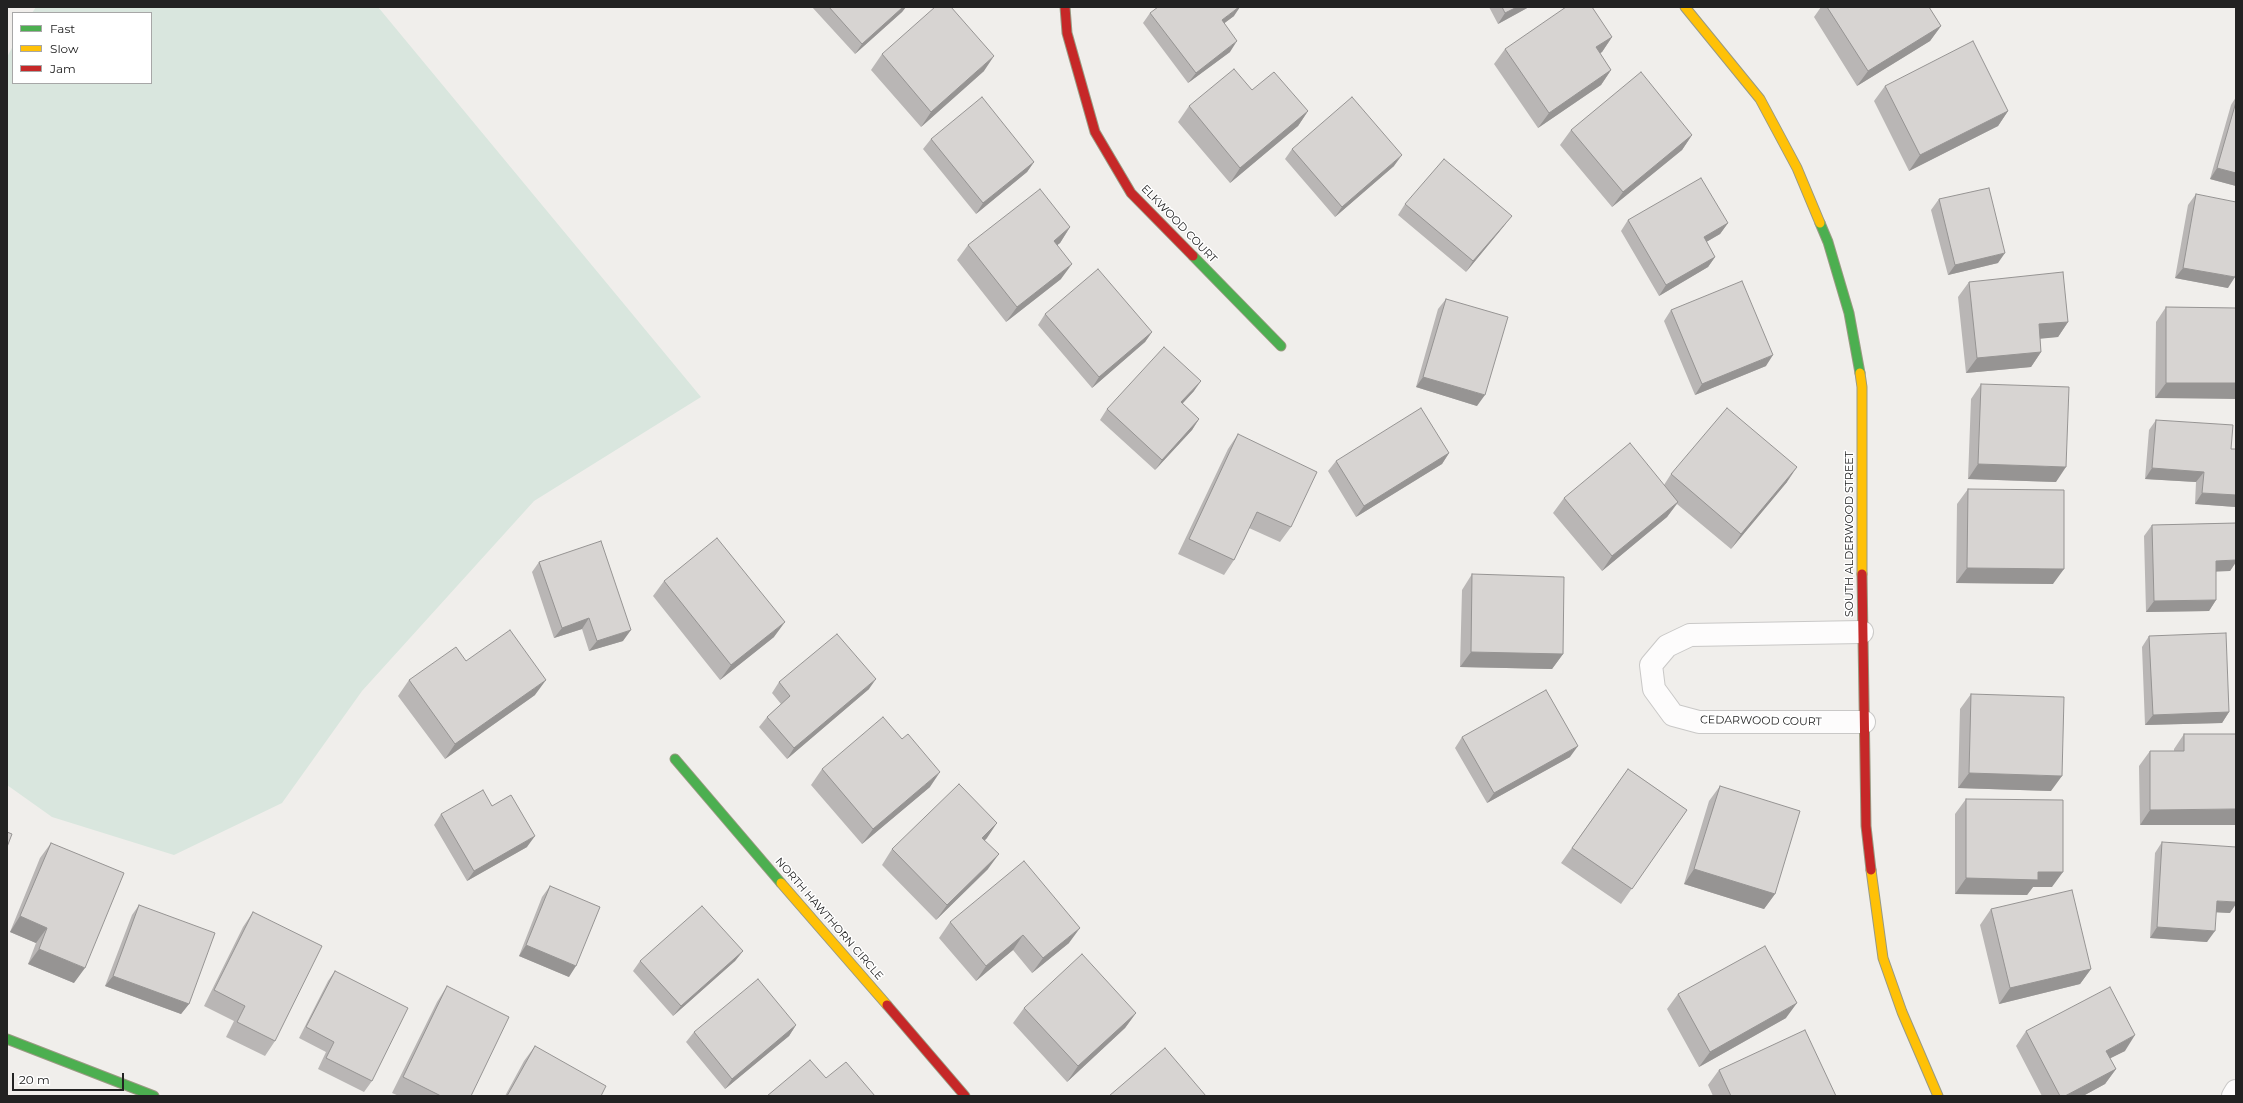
<!DOCTYPE html>
<html>
<head>
<meta charset="utf-8">
<style>
  body { margin:0 }
  #map { position:relative; width:2243px; height:1103px; overflow:hidden; background:#f0eeeb; font-family:Montserrat,sans-serif }
  canvas { display:block }
  .frame { position:absolute; inset:0; border:8px solid #222; pointer-events:none }
  .legend { position:absolute; left:12px; top:12px; width:140px; height:72px; box-sizing:border-box; background:#fff; border:1px solid #a7a7a7; margin:0; padding:5px 7px; list-style:none; font-size:12px; color:#222 }
  .legend li { display:flex; align-items:center; gap:8px; height:20px }
  .legend b { width:20px; border:1px solid #a7a7a7 }
  .scale { position:absolute; left:12px; top:1073px; width:112px; height:18px; box-sizing:border-box; border:2px solid #222; border-top:0; padding-left:5px; font-size:12px; line-height:14px; white-space:nowrap; color:#222; -webkit-text-stroke:3px #fff; paint-order:stroke }
</style>
</head>
<body>
<div id="map">
<canvas width="2243" height="1103"></canvas>
<div class="frame"></div>
<ul class="legend">
<li><b style="height:5px;background:#4caf50"></b>Fast</li>
<li><b style="height:5px;background:#ffc107"></b>Slow</li>
<li><b style="height:5px;background:#c62828"></b>Jam</li>
</ul>
<div class="scale">20 m</div>
</div>
<script>
const context = document.querySelector('canvas').getContext('2d');
context.lineJoin = 'round';
function fillPath(path, color) { context.fillStyle = color; context.fill(path, 'evenodd'); }
const shape = rows => new Path2D(rows.map(r => 'M' + r).join(''));
function trace(path, color, width, dash) { context.strokeStyle = color; context.lineWidth = width; context.lineCap = dash ? 'butt' : 'round'; context.setLineDash(dash || []); context.stroke(path); }
function write(font, color, halo, rows, align = 'center') {
  context.font = font + ' Montserrat,sans-serif'; context.lineWidth = 3; context.setLineDash([]); context.textBaseline = 'middle'; context.strokeStyle = halo; context.fillStyle = color; for (const [text, x, y, turn = 0] of rows) {
    context.save(); context.translate(x, y); context.rotate((+turn || 0) * Math.PI / 180); context.textAlign = isNaN(turn) ? turn : align; if (halo) context.strokeText(text, 0, 0); context.fillText(text, 0, 0); context.restore();
  }
}
fillPath(shape([
  [36,7,378,7,701,397,534,501,362,691,282,803,174,855,52,817,7,785,7,57,13,46,13,83,151,83,151,13,32,13]
]), '#d9e6de');
const street = shape([
  [1862,632,1690,635,1667,646,1651,665,1654,689,1673,715,1699,722,1864,722],
  [2233,1096,2236,1091]
]);
const fast = shape([
  [1820,223,1828,242,1849,313,1860,373],
  [1193,256,1281,346],
  [675,759,781,883],
  [7,1039,154,1096]
]);
const slow = shape([
  [1685,7,1760,99,1797,168,1820,223],
  [1860,373,1862,387,1862,574],
  [1871,870,1883,958,1902,1012,1938,1096],
  [781,883,887,1005]
]);
const jam = shape([
  [1065,7,1067,33,1095,132,1131,193,1193,256],
  [1862,574,1866,826,1871,870],
  [887,1005,965,1096]
]);
trace(street, '#c9c8c7', 24);
trace(fast, '#999a82', 11);
trace(slow, '#999a82', 11);
trace(jam, '#999a82', 11);
trace(street, '#fdfcfc', 22);
trace(fast, '#4caf50', 9);
trace(slow, '#ffc107', 9);
trace(jam, '#c62828', 9);
fillPath(shape([
  [812,7,906,7,902,12,855,54],
  [1489,7,1529,7,1498,24],
  [1821,7,1929,7,1941,26,1930,41,1857,86,1814,17],
  [1150,13,1234,16,1224,23,1230,52,1188,83,1143,23],
  [1612,37,1602,52,1600,53,1611,70,1601,85,1538,128,1494,64,1505,49],
  [882,54,984,71,921,127,871,70],
  [1885,86,2008,111,1998,126,1909,171,1874,101],
  [2236,97,2236,186,2210,179,2231,105],
  [1189,106,1308,111,1298,126,1230,183,1178,122],
  [1571,130,1692,135,1682,150,1612,207,1560,145],
  [931,139,1034,162,1027,172,976,214,923,149],
  [1292,149,1394,166,1335,217,1285,159],
  [2196,194,2228,288,2175,278,2188,205],
  [1939,199,1998,263,1948,275,1931,210],
  [1405,204,1504,226,1466,272,1398,215],
  [1628,220,1728,223,1720,234,1706,242,1715,257,1708,267,1659,296,1621,231],
  [1070,227,1060,243,1057,245,1061,279,1006,322,957,260,968,245],
  [1969,282,2068,322,2058,337,2040,338,2041,352,2031,367,1966,373,1958,297],
  [1446,299,1477,406,1416,387,1438,309],
  [2166,307,2236,308,2155,398,2156,322],
  [1671,310,1766,366,1695,395,1664,321],
  [1045,314,1152,332,1145,342,1092,388,1038,325],
  [1981,384,2056,482,1968,479,1971,399],
  [1194,391,1182,403,1199,419,1192,430,1155,470,1100,420,1107,409],
  [2156,420,2231,449,2236,449,2236,507,2195,504,2196,482,2145,479,2149,430],
  [1238,434,1291,527,1280,542,1249,528,1234,560,1224,575,1178,554,1228,449],
  [1449,453,1442,464,1356,517,1328,471,1336,461],
  [1671,474,1787,482,1731,549,1677,504,1667,517,1602,571,1553,513,1564,498,1664,485],
  [1968,489,2053,584,1956,583,1957,504],
  [2236,523,2236,562,2230,571,2216,571,2216,600,2209,611,2146,612,2144,536,2152,525],
  [539,562,623,641,589,651,582,629,554,638,532,572],
  [1472,574,1563,654,1552,669,1460,667,1462,590],
  [664,581,774,637,720,680,653,596],
  [2149,636,2229,712,2222,723,2145,725,2142,647],
  [466,661,535,695,445,759,398,696,409,680],
  [779,682,869,689,787,759,759,727,767,717,781,704,772,693],
  [1971,694,2051,791,1958,788,1960,709],
  [2184,734,2236,734,2140,825,2139,766,2150,751,2174,751,2174,749],
  [1462,737,1570,757,1487,803,1455,748],
  [822,769,930,787,862,844,811,785],
  [1628,769,1687,810,1621,904,1561,863],
  [1720,786,1775,894,1764,909,1684,884,1709,801],
  [1966,799,2052,887,2033,887,2027,895,1955,894,1955,814],
  [492,806,527,847,467,881,434,825,441,814],
  [987,838,985,840,988,869,936,920,882,865,892,849],
  [2162,842,2230,913,2216,912,2207,942,2150,938,2155,853],
  [51,843,74,983,28,964,36,943,10,932,40,858],
  [550,886,569,977,519,956,542,897],
  [139,905,189,1004,181,1014,105,986,132,915],
  [1991,909,2091,969,2080,984,1999,1004,1980,925],
  [253,912,275,1041,265,1056,226,1037,234,1021,204,1006,243,927],
  [950,922,1069,943,1032,973,1013,950,976,981,939,938],
  [743,951,735,961,673,1016,633,971,640,961],
  [335,971,372,1081,364,1092,318,1069,326,1052,299,1038,328,981],
  [447,986,471,1096,399,1096,392,1093,437,1002],
  [1678,994,1786,1018,1699,1067,1667,1009],
  [1024,1008,1136,1013,1125,1028,1067,1082,1013,1023],
  [796,1025,789,1036,725,1089,686,1042,694,1032],
  [2026,1031,2125,1051,2110,1058,2116,1069,2105,1084,2083,1096,2042,1096,2016,1046],
  [535,1046,601,1096,505,1096,524,1061],
  [1719,1070,1836,1096,1713,1096,1708,1085]
]), '#b9b6b5');
fillPath(shape([
  [903,7,906,7,902,12,855,54,862,44],
  [1239,7,1240,7,1234,16,1214,31,1222,20],
  [1517,7,1529,7,1498,24,1505,13],
  [1941,26,1930,41,1857,86,1868,71],
  [1612,37,1602,52,1585,63,1596,47],
  [1237,41,1230,52,1188,83,1196,73],
  [994,56,984,71,921,127,931,112],
  [1611,70,1601,85,1538,128,1549,113],
  [1308,111,1298,126,1230,183,1240,168],
  [2008,111,1998,126,1909,171,1920,155],
  [1692,135,1682,150,1612,207,1623,192],
  [1402,155,1394,166,1335,217,1342,207],
  [1034,162,1027,172,976,214,983,203],
  [2217,168,2236,173,2236,186,2210,179],
  [1512,216,1504,226,1466,272,1473,261],
  [1728,223,1720,234,1696,248,1704,237],
  [1070,227,1060,243,1043,256,1054,241],
  [2005,253,1998,263,1948,275,1955,265],
  [1715,257,1708,267,1659,296,1666,285],
  [1072,264,1061,279,1006,322,1017,307],
  [2183,268,2235,277,2228,288,2175,278],
  [2068,322,2058,337,2028,340,2039,324],
  [1152,332,1145,342,1092,388,1099,377],
  [2041,352,2031,367,1966,373,1977,358],
  [1773,355,1766,366,1695,395,1702,384],
  [1423,377,1485,395,1477,406,1416,387],
  [1201,381,1194,391,1174,413,1181,402],
  [2166,383,2236,383,2236,399,2155,398],
  [1199,419,1192,430,1155,470,1162,460],
  [1449,453,1442,464,1356,517,1364,506],
  [1978,464,2066,467,2056,482,1968,479],
  [1797,467,1787,482,1731,549,1741,534],
  [2152,468,2204,472,2196,482,2145,479],
  [2202,493,2236,495,2236,507,2195,504],
  [1678,502,1667,517,1602,571,1612,556],
  [2236,560,2236,562,2230,571,2208,572,2216,561],
  [1967,568,2064,569,2053,584,1956,583],
  [2216,600,2209,611,2146,612,2154,601],
  [589,618,582,629,554,638,562,628],
  [785,622,774,637,720,680,731,665],
  [631,630,623,641,589,651,597,641],
  [1471,652,1563,654,1552,669,1460,667],
  [876,679,869,689,787,759,794,748],
  [546,680,535,695,445,759,455,744],
  [2229,712,2222,723,2145,725,2153,715],
  [1578,746,1570,757,1487,803,1494,793],
  [940,772,930,787,862,844,873,829],
  [1969,773,2062,776,2051,791,1958,788],
  [2236,809,2236,825,2140,825,2150,810],
  [997,823,987,838,972,853,982,838],
  [535,836,527,847,467,881,474,871],
  [999,854,988,869,936,920,947,905],
  [1694,869,1775,894,1764,909,1684,884],
  [2038,872,2063,872,2052,887,2033,887,2027,895,1955,894,1966,878],
  [2217,901,2236,902,2236,904,2230,913,2209,912],
  [20,916,47,928,36,943,10,932],
  [2157,927,2215,931,2207,942,2150,938],
  [1080,928,1069,943,1032,973,1043,958],
  [1023,935,1013,950,976,981,986,966],
  [526,945,576,966,569,977,519,956],
  [39,949,85,968,74,983,28,964],
  [743,951,735,961,673,1016,681,1006],
  [2091,969,2080,984,1999,1004,2010,988],
  [113,976,189,1004,181,1014,105,986],
  [1797,1003,1786,1018,1699,1067,1710,1052],
  [1136,1013,1125,1028,1067,1082,1078,1066],
  [796,1025,789,1036,725,1089,732,1079],
  [2135,1035,2125,1051,2095,1066,2106,1051],
  [2116,1069,2105,1084,2083,1096,2065,1096]
]), '#969493');
const building = shape([
  [829,7,903,7,862,44,829,7],
  [935,7,951,7,994,56,931,112,882,54,935,7],
  [1158,7,1239,7,1222,20,1237,41,1196,73,1150,13,1158,7],
  [1502,7,1517,7,1505,13,1502,7],
  [1566,7,1592,7,1612,37,1596,47,1611,70,1549,113,1505,49,1566,7],
  [1827,7,1929,7,1941,26,1868,71,1827,7],
  [1973,41,2008,111,1920,155,1885,86,1973,41],
  [1234,69,1252,90,1274,72,1308,111,1240,168,1189,106,1234,69],
  [1641,72,1692,135,1623,192,1571,130,1641,72],
  [982,97,1034,162,983,203,931,139,982,97],
  [1352,97,1402,155,1342,207,1292,149,1352,97],
  [2236,102,2236,173,2217,168,2236,102],
  [1444,159,1512,216,1473,261,1405,204,1444,159],
  [1701,178,1728,223,1704,237,1715,257,1666,285,1628,220,1701,178],
  [1989,188,2005,253,1955,265,1939,199,1989,188],
  [1040,189,1070,227,1054,241,1072,264,1017,307,968,245,1040,189],
  [2196,194,2236,202,2236,273,2235,277,2183,268,2196,194],
  [1098,269,1152,332,1099,377,1045,314,1098,269],
  [2063,272,2068,322,2039,324,2041,352,1977,358,1969,282,2063,272],
  [1742,281,1773,355,1702,384,1671,310,1742,281],
  [1446,299,1508,317,1485,395,1423,377,1446,299],
  [2166,307,2236,308,2236,383,2166,383,2166,307],
  [1164,347,1201,381,1181,402,1199,419,1162,460,1107,409,1164,347],
  [1981,384,2069,387,2066,467,1978,464,1981,384],
  [1421,408,1449,453,1364,506,1336,461,1421,408],
  [1727,408,1797,467,1741,534,1671,474,1727,408],
  [2156,420,2233,425,2231,449,2236,449,2236,495,2202,493,2204,472,2152,468,2156,420],
  [1238,434,1317,472,1291,527,1257,512,1234,560,1189,539,1238,434],
  [1630,443,1678,502,1612,556,1564,498,1630,443],
  [1968,489,2064,490,2064,569,1967,568,1968,489],
  [2236,523,2236,560,2216,561,2216,600,2154,601,2152,525,2236,523],
  [717,538,785,622,731,665,664,581,717,538],
  [601,541,631,630,597,641,589,618,562,628,539,562,601,541],
  [1472,574,1564,577,1563,654,1471,652,1472,574],
  [510,630,546,680,455,744,409,680,456,647,466,661,510,630],
  [2226,633,2229,712,2153,715,2149,636,2226,633],
  [837,634,876,679,794,748,767,717,790,696,779,682,837,634],
  [1546,690,1578,746,1494,793,1462,737,1546,690],
  [1971,694,2064,697,2062,776,1969,773,1971,694],
  [883,717,902,739,908,734,940,772,873,829,822,769,883,717],
  [2184,734,2236,734,2236,809,2150,810,2150,751,2184,751,2184,734],
  [1628,769,1687,810,1632,889,1572,848,1628,769],
  [959,784,997,823,982,838,999,854,947,905,892,849,959,784],
  [1720,786,1800,811,1775,894,1694,869,1720,786],
  [483,790,492,806,511,795,535,836,474,871,441,814,483,790],
  [1966,799,2063,800,2063,872,2038,872,2038,880,1966,878,1966,799],
  [7,832,12,834,7,847,7,832],
  [2162,842,2236,847,2236,902,2217,901,2215,931,2157,927,2162,842],
  [51,843,124,873,85,968,39,949,47,928,20,916,51,843],
  [1024,861,1080,928,1043,958,1023,935,986,966,950,922,1024,861],
  [550,886,600,907,576,966,526,945,550,886],
  [2072,890,2091,969,2010,988,1991,909,2072,890],
  [139,905,215,933,189,1004,113,976,139,905],
  [702,906,743,951,681,1006,640,961,702,906],
  [253,912,322,946,275,1041,237,1022,245,1006,214,990,253,912],
  [1765,946,1797,1003,1710,1052,1678,994,1765,946],
  [1082,954,1136,1013,1078,1066,1024,1008,1082,954],
  [335,971,408,1008,372,1081,326,1058,334,1042,306,1027,335,971],
  [758,979,796,1025,732,1079,694,1032,758,979],
  [447,986,509,1017,471,1096,441,1096,403,1077,447,986],
  [2110,987,2135,1035,2106,1051,2116,1069,2065,1096,2060,1096,2026,1031,2110,987],
  [1805,1030,1836,1096,1731,1096,1719,1070,1805,1030],
  [535,1046,606,1086,601,1096,507,1096,535,1046],
  [1165,1048,1206,1096,1109,1096,1165,1048],
  [810,1060,826,1078,846,1062,875,1096,767,1096,810,1060]
]);
fillPath(building, '#d7d4d2');
trace(building, '#969493', 1);
write('11px', '#222', '#fff', [
  ["ELKWOOD COURT",1179,224,46],
  ["SOUTH ALDERWOOD STREET",1850,534,-90],
  ["CEDARWOOD COURT",1761,721,1],
  ["NORTH HAWTHORN CIRCLE",829,919,49]
]);
</script>
</body>
</html>
